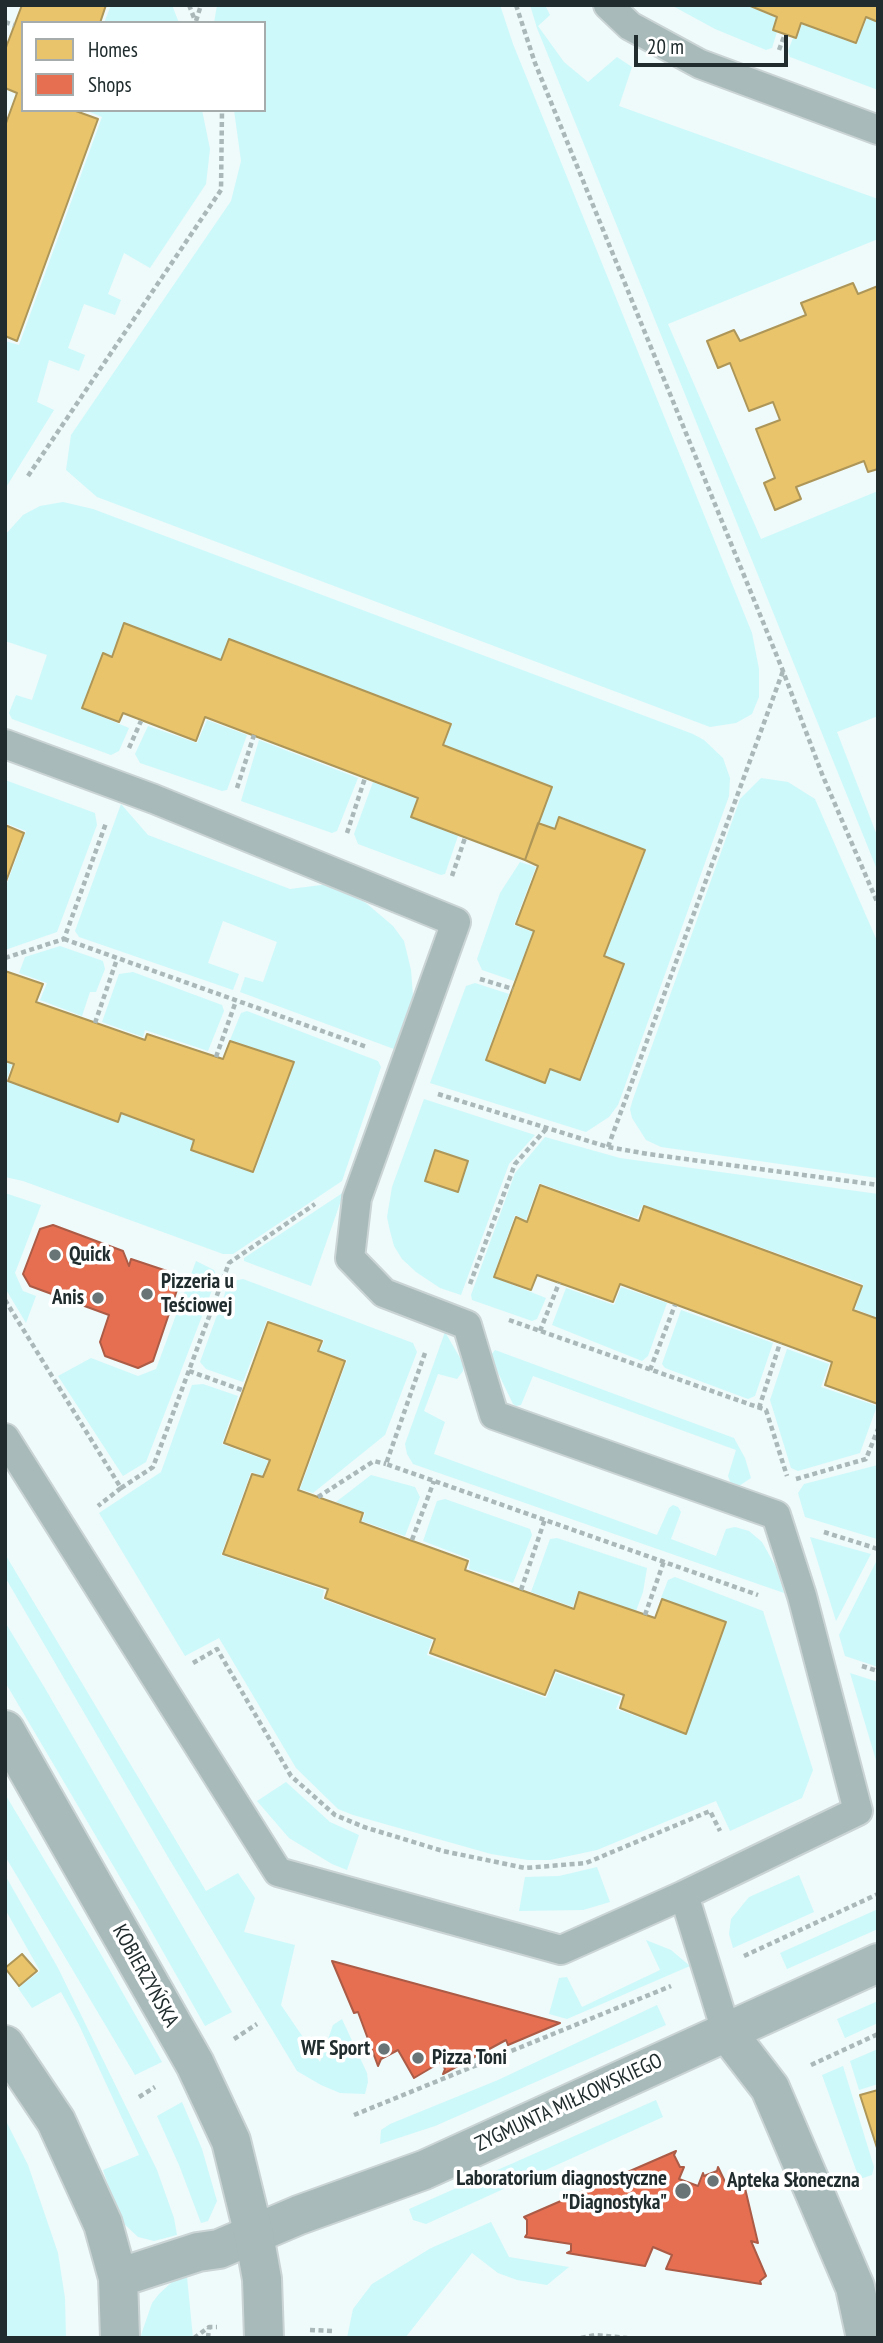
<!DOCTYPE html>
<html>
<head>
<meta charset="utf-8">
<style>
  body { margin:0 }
  #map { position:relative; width:883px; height:2343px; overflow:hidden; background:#effafa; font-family:"PT Sans Narrow",sans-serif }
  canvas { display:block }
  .frame { position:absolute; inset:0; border:7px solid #202c2d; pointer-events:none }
  .legend { position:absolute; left:21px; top:21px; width:245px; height:91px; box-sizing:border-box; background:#fff; border:2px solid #a6abab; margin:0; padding:9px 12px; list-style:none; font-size:21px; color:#202c2d }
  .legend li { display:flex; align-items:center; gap:14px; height:35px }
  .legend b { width:35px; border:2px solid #a6abab }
  .scale { position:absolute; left:634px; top:35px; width:154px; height:32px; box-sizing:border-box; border:4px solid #202c2d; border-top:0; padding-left:9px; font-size:21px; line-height:24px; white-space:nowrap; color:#202c2d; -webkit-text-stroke:5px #fff; paint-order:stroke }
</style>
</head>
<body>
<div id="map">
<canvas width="883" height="2343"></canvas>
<div class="frame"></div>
<ul class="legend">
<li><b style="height:19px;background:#e9c46a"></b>Homes</li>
<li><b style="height:19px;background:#e76f51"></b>Shops</li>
</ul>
<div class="scale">20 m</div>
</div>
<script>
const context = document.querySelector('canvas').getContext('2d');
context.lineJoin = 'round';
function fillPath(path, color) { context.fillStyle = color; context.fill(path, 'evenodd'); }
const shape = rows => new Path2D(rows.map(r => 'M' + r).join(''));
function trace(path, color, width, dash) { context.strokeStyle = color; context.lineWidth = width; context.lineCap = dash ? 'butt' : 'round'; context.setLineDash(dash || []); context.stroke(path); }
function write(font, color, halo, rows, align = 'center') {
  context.font = font + ' "PT Sans Narrow",sans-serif'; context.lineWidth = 7; context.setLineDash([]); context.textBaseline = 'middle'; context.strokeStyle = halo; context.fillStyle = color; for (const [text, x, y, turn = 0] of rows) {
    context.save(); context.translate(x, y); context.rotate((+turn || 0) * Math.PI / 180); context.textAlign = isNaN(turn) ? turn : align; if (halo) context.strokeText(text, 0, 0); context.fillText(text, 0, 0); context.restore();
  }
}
fillPath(shape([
  [111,5,172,5,179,23,104,23],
  [217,5,500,5,513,44,752,633,759,669,759,697,752,714,736,723,710,727,97,497,66,470,71,435,231,201,241,161,234,110,264,110,264,23,214,23],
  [530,5,545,5,550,15,538,26,564,62,588,82,617,57,632,67,619,106,878,199,878,239,668,324,761,539,878,491,878,716,837,732,878,838,878,872,537,28],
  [671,5,746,5,777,18,772,30,777,32,772,48,766,50,715,29],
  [867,18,878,22,878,90,790,57,788,51,793,38,796,39,802,24,856,44],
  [85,110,202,110,210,149,206,184,150,268,124,253,108,294,121,300,115,315,84,304,68,348,85,355,79,371,49,360,37,402,54,410,5,489,5,341,19,345,102,117],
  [63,502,93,509,693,734,704,740,723,758,730,778,729,796,618,1105,609,1117,586,1132,430,1083,466,986,475,983,509,994,485,1060,545,1083,551,1070,581,1081,625,964,605,956,646,850,559,816,554,828,539,822,552,786,444,745,452,723,229,639,220,660,124,623,112,655,103,653,81,708,129,728,119,751,111,755,12,719,9,713,16,695,32,700,47,655,5,641,5,535,23,515,40,506],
  [207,720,247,735,227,790,222,791,140,763,135,754,148,726,197,743],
  [259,740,358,778,337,831,332,833,241,801],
  [761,778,788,782,815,799,878,943,878,1178,661,1147,646,1140,632,1118,630,1109,633,1099,740,799],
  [5,780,95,813,97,825,57,932,5,950,5,889,26,831,5,823],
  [373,782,417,799,410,817,458,836,445,874,441,875,358,844,354,834],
  [121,804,148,835,290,889,329,884,366,903,393,926,404,941,411,970,413,996,394,1049,240,992,245,977,263,982,277,942,223,921,208,963,239,974,233,990,79,937,75,931],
  [520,862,536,867,514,925,533,932,514,981,482,970,477,959,500,893],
  [60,946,103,961,105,969,96,992,90,992,82,1016,40,1000,47,983,19,973,25,957],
  [133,972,222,1005,224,1011,208,1051,145,1030,143,1037,102,1022,119,974],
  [247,1011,378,1061,381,1067,342,1181,233,1254,223,1254,23,1181,5,1177,5,1062,12,1065,6,1081,118,1123,122,1114,193,1141,190,1151,254,1173,295,1062,230,1040,241,1013],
  [424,1099,535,1135,509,1164,461,1295,440,1288,416,1272,402,1259,394,1246,390,1231,387,1217,392,1187],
  [545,1137,620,1158,878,1194,878,1318,855,1309,863,1284,643,1205,637,1218,539,1183,526,1220,515,1215,493,1277,546,1298,537,1319,532,1321,472,1300,471,1295,515,1173],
  [344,1192,311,1286,244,1261,244,1258],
  [5,1193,41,1205,15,1273,23,1291,36,1296,26,1323,5,1288],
  [196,1261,214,1270,217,1277,146,1462,123,1476,58,1376,91,1358,138,1376,156,1369],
  [243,1279,413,1343,417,1352,385,1435,313,1493,300,1489,347,1360,320,1351,324,1340,267,1320,243,1382,206,1369,200,1362,229,1282],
  [621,1287,667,1303,648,1356,642,1361,552,1325,566,1288,614,1305],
  [681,1310,773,1343,755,1396,748,1399,665,1368,662,1364],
  [445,1332,463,1363,463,1371,457,1379,438,1374,424,1411,445,1422,434,1454,657,1535,669,1508,673,1505,678,1507,681,1512,671,1539,716,1556,726,1529,735,1527,749,1531,762,1542,776,1567,784,1593,413,1464,407,1454,405,1444],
  [787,1349,829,1364,821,1387,877,1406,860,1453,798,1471,791,1468,770,1400],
  [495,1350,734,1438,745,1458,751,1478,739,1486,731,1484,728,1476,736,1450,533,1376,521,1405,516,1406,513,1404,490,1356],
  [203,1384,238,1396,222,1444,268,1461,262,1476,251,1472,221,1555,324,1590,322,1599,432,1640,427,1655,546,1698,556,1673,621,1697,616,1709,686,1734,727,1622,661,1598,668,1580,675,1577,763,1611,813,1770,802,1798,730,1831,716,1801,597,1850,550,1860,528,1860,491,1854,353,1815,338,1809,296,1768,219,1638,185,1656,99,1513,161,1472,192,1385],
  [878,1465,877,1539,805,1517,798,1493,804,1484],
  [371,1475,415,1487,420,1497,405,1536,362,1521,365,1513,336,1502],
  [445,1499,530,1529,532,1535,513,1583,469,1569,470,1559,423,1541,437,1501],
  [810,1537,871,1554,836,1621],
  [557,1538,647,1568,643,1592,636,1611,578,1591,573,1607,531,1592,550,1539],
  [5,1554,206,1891,238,1873,255,1898,244,1932,295,1945,281,2005,320,2062,333,2025,342,2019,367,2073,368,2082,365,2094,340,2093,321,2085,297,2071,168,1857,5,1577],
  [878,1558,878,1667,845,1656,839,1635],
  [5,1622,46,1690,232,2012,205,2026,140,1911,5,1682],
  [850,1673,878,1682,878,1767],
  [286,1782,330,1822,359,1835,347,1870,332,1864,289,1838,257,1801],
  [5,1794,99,1951,162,2062,135,2075,5,1856],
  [597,1867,610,1902,583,1910,519,1911,525,1877,559,1876],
  [5,1875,58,1968,157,2170,174,2218,177,2235,154,2241,138,2237,120,2220,103,2170,139,2155,79,2025,61,1992,32,2008,18,1988,40,1971,5,1909],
  [799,1875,814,1912,733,1948,729,1934,731,1919,749,1897],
  [878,1909,878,1929,787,1969,780,1953],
  [646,1940,671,1950,690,1966,567,2019,549,2014,559,1978,567,1977,582,2007,660,1970],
  [878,2001,878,2023,845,2038,837,2019],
  [657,2005,666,2025,435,2126,380,2144,381,2130,390,2124,498,2080],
  [878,2049,878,2084,859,2090,850,2061],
  [843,2066,874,2167,872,2175,863,2178,859,2178,822,2075],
  [656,2100,663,2117,426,2224,413,2220,409,2209],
  [182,2102,202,2149,217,2201,208,2221,201,2223,179,2165,157,2116],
  [5,2119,28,2165,58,2253,65,2298,66,2338,5,2338],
  [491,2222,509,2257,569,2267,547,2285,517,2280,498,2273,472,2253,405,2338,347,2338,353,2309,372,2284,431,2248],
  [187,2277,193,2338,140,2338,152,2303,159,2294,173,2281]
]), '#cdf9fb');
const homes = shape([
  [22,5,106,5,100,23,23,23,23,110,73,110,98,119,17,341,5,336,5,126,17,93,5,88,5,50,22,5],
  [748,5,878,5,878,22,866,17,856,43,801,23,796,38,773,30,777,17,748,5],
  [853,283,858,294,878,286,878,469,868,472,864,461,796,487,801,499,775,510,764,483,775,478,756,429,780,420,773,402,749,411,730,363,718,368,707,341,734,330,740,341,806,315,801,303,853,283],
  [124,623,221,660,229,639,451,724,443,745,552,787,525,860,411,817,418,798,205,717,196,741,123,713,119,722,82,708,103,653,112,657,124,623],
  [559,817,645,850,604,956,624,964,580,1080,550,1069,545,1083,486,1060,534,931,516,924,538,866,525,860,538,823,555,829,559,817],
  [5,825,24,833,5,884,5,825],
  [5,971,43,984,36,1002,145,1040,147,1034,223,1059,230,1041,294,1062,253,1172,191,1150,194,1140,121,1113,118,1122,8,1081,14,1064,5,1061,5,971],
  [435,1150,468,1161,458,1192,425,1181,435,1150],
  [540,1185,639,1221,644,1206,862,1286,853,1310,878,1319,878,1404,825,1385,832,1362,620,1284,613,1302,537,1275,531,1290,494,1277,516,1217,527,1222,540,1185],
  [268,1322,322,1341,318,1351,345,1361,298,1490,363,1513,360,1522,468,1561,465,1570,574,1609,579,1592,655,1618,662,1599,726,1622,686,1734,620,1708,624,1695,555,1670,545,1695,430,1653,435,1639,325,1598,328,1589,223,1554,252,1474,263,1477,270,1460,224,1443,268,1322],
  [22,1954,37,1971,19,1986,5,1968,22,1954],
  [878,2090,878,2151,860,2095,878,2090]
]);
fillPath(homes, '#e9c46a');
trace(homes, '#ad9658', 2);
const shops = shape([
  [53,1225,123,1251,129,1266,131,1259,167,1271,177,1290,153,1361,138,1368,105,1356,100,1342,109,1315,30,1286,23,1274,40,1229,53,1225],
  [332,1961,560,2023,508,2045,506,2040,443,2074,445,2069,441,2062,414,2078,398,2050,381,2059,378,2066,358,2012,354,2013,332,1961],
  [676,2151,674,2155,680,2167,684,2167,679,2179,698,2186,703,2173,704,2176,717,2171,718,2167,729,2190,744,2184,758,2243,751,2241,766,2276,760,2281,761,2284,666,2269,672,2255,653,2247,645,2266,567,2253,571,2251,571,2244,525,2237,527,2234,527,2220,524,2217,676,2151]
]);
fillPath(shops, '#e76f51');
trace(shops, '#ab5b46', 2);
const service = shape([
  [608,5,630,26,700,64,878,130],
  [5,744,154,799,456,922,357,1198,350,1258,384,1293,467,1325,494,1415,776,1515,802,1596,858,1811,684,1895],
  [5,1438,278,1872,561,1950,684,1895,726,2031]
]);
const minor = shape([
  [726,2031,770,2088,855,2287,866,2338],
  [5,2045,56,2121,103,2224,118,2278,120,2338],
  [118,2278,198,2252,219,2249,299,2215,424,2170,878,1963]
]);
const tertiary = shape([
  [5,1730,195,2064,231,2141,254,2235,262,2279,264,2338]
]);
trace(service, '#cbd4d4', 32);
trace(minor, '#cbd4d4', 42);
trace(tertiary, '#cbd4d4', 42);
trace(shape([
  [189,5,196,23],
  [516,5,535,63,783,671,822,774,878,904],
  [196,21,201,5],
  [5,22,14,25],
  [779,50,785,34],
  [28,476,221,190,222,110],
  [129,748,141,721],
  [237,788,254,735],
  [347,833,365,778],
  [452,876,465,838],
  [64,939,367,1047],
  [5,958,64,939,106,823],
  [480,979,513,989],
  [95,1023,117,959],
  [216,1057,236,1001],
  [438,1094,608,1147,648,1154,878,1185],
  [608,1147,783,671],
  [470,1284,515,1164,547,1128],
  [5,1300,121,1488,98,1506],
  [509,1320,766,1410,787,1476],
  [540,1331,559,1283],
  [425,1353,386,1464,758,1595],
  [650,1370,675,1305],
  [189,1371,242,1390],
  [759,1408,780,1343],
  [796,1479,866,1459,878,1429],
  [121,1488,153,1467,229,1263,315,1204],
  [318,1497,374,1461,386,1464],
  [824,1532,878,1549],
  [412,1540,434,1481],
  [521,1590,545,1519],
  [645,1615,664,1561],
  [193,1663,217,1649,291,1776,335,1815,364,1827,443,1851,525,1868,586,1863,710,1811,720,1831],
  [862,1666,878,1671],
  [744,1956,878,1894],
  [234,2039,257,2024],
  [811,2065,878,2034],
  [139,2097,155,2087],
  [354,2115,671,1986],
  [310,2330,333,2331],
  [194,2338,209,2327,217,2327],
  [208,2338,209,2328],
  [581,2338,595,2335,627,2338]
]), '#aab8b9', 4.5, [5, 3.5]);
trace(service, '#a8baba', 28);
trace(minor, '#a8baba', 38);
trace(tertiary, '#a8baba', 38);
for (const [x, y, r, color] of [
  [55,1255,7,"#687475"],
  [147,1294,7,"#687475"],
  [98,1298,7,"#687475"],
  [384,2049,7,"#687475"],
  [418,2058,7,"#687475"],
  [713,2181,7,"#687475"],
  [683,2191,9,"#687475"]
]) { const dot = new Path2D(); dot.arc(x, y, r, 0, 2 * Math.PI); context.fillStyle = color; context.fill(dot); trace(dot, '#fff', 2.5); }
write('bold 21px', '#202c2d', '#fff', [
  ["Quick",69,1255],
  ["Pizzeria u",161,1282],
  ["Teściowej",161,1306],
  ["Anis",84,1298,"right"],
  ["WF Sport",370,2049,"right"],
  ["Pizza Toni",432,2058],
  ["Laboratorium diagnostyczne",667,2179,"right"],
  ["\"Diagnostyka\"",667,2203,"right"],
  ["Apteka Słoneczna",727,2181]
], 'left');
write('21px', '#202c2d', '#fff', [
  ["KOBIERZYŃSKA",145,1976,61],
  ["ZYGMUNTA MIŁKOWSKIEGO",569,2103,-25]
]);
</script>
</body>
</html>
